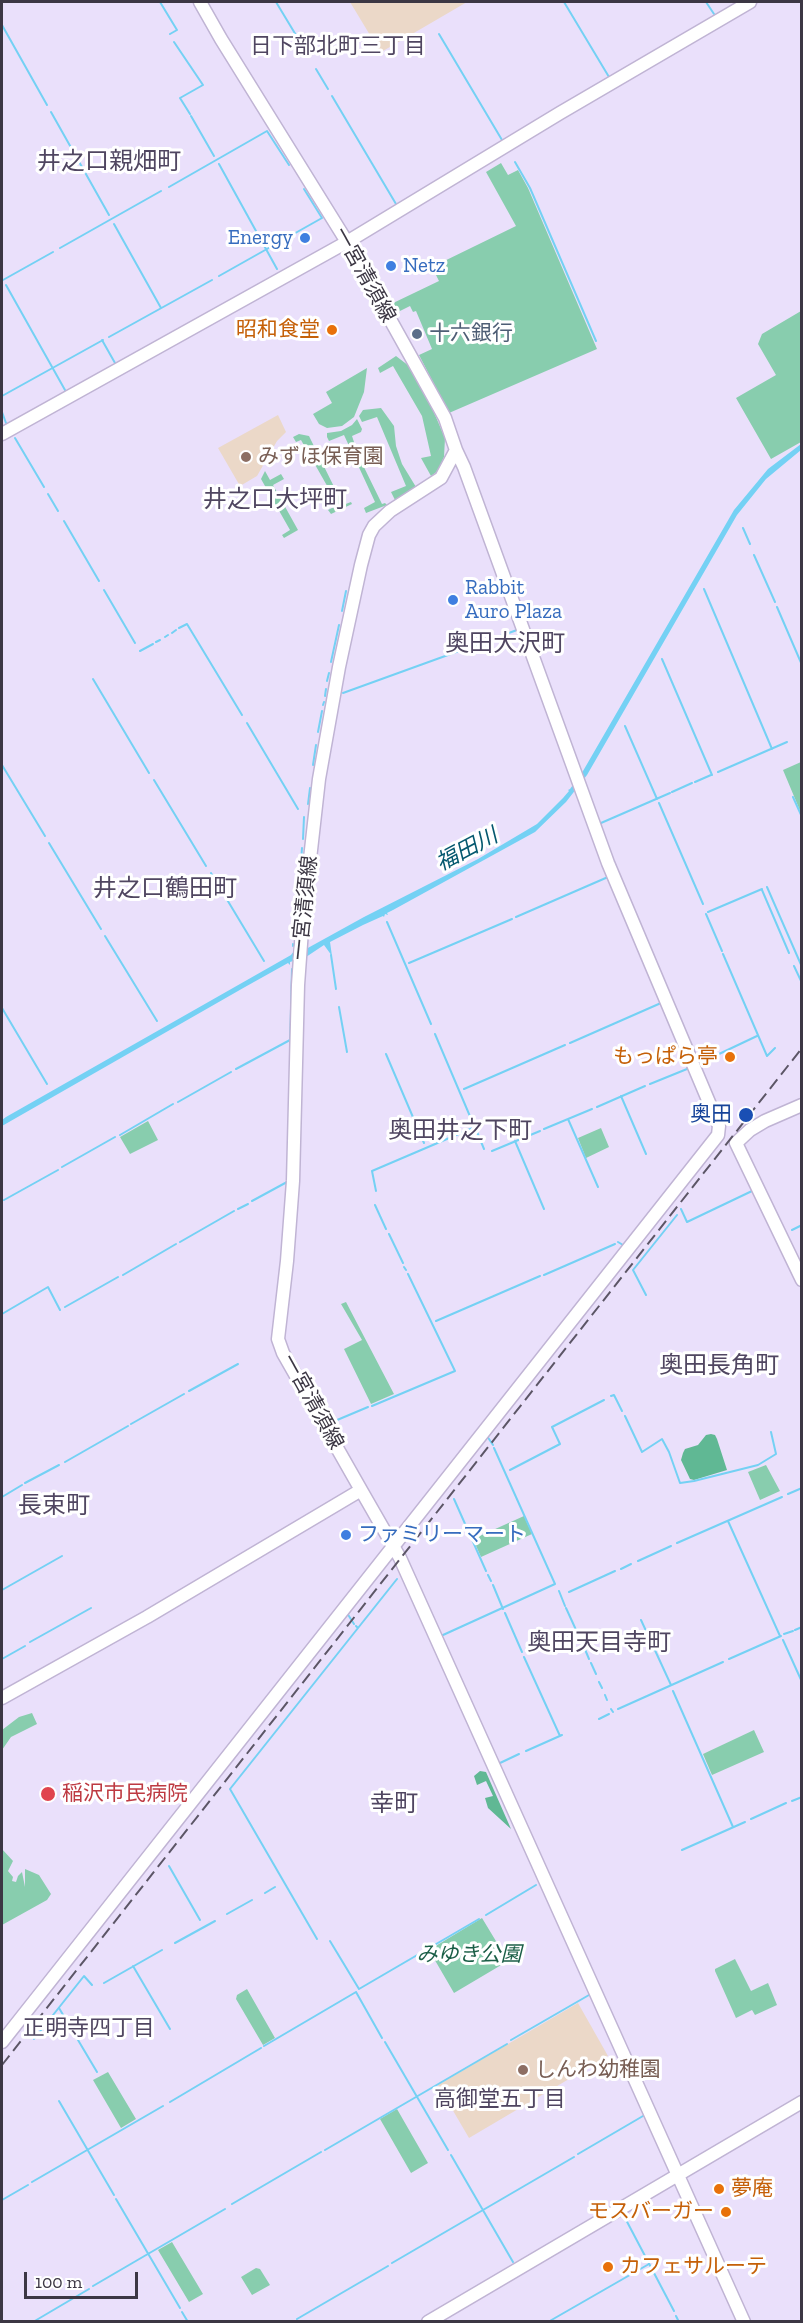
<!DOCTYPE html>
<html>
<head>
<meta charset="utf-8">
<style>
  body { margin:0 }
  #map { position:relative; width:803px; height:2323px; overflow:hidden; background:#eae0fb; font-family:"Zilla Slab",serif }
  canvas { display:block }
  .frame { position:absolute; inset:0; border:3px solid #3c3744; pointer-events:none }
  .scale { position:absolute; left:24px; top:2272px; width:114px; height:27px; box-sizing:border-box; border:3px solid #3c3744; border-top:0; padding-left:8px; font-size:18px; line-height:21px; white-space:nowrap; color:#3c3744; -webkit-text-stroke:4px #fff; paint-order:stroke }
</style>
</head>
<body>
<div id="map">
<canvas width="803" height="2323"></canvas>
<div class="frame"></div>
<div class="scale">100 m</div>
</div>
<script>
const context = document.querySelector('canvas').getContext('2d');
context.lineJoin = 'round';
function fillPath(path, color) { context.fillStyle = color; context.fill(path, 'evenodd'); }
const shape = rows => new Path2D(rows.map(r => 'M' + r).join(''));
function trace(path, color, width, dash) { context.strokeStyle = color; context.lineWidth = width; context.lineCap = dash ? 'butt' : 'round'; context.setLineDash(dash || []); context.stroke(path); }
function write(font, color, halo, rows, align = 'center') {
  context.font = font + ' "Zilla Slab","Noto Sans JP",serif'; context.lineWidth = 6; context.setLineDash([]); context.textBaseline = 'middle'; context.strokeStyle = halo; context.fillStyle = color; for (const [text, x, y, turn = 0] of rows) {
    context.save(); context.translate(x, y); context.rotate((+turn || 0) * Math.PI / 180); context.textAlign = isNaN(turn) ? turn : align; if (halo) context.strokeText(text, 0, 0); context.fillText(text, 0, 0); context.restore();
  }
}
fillPath(shape([
  [350,2,467,2,383,51,379,50],
  [278,415,286,432,277,441,257,476,240,486,218,448],
  [578,2003,608,2056,469,2138,438,2085]
]), '#ebd8c8');
fillPath(shape([
  [501,163,508,175,518,170,528,188,597,349,449,413,419,355,432,349,416,311,413,312,410,306,394,314,389,305,439,281,432,267,516,226,486,172],
  [801,311,801,442,771,459,736,398,776,375,758,344,762,334],
  [396,356,409,366,429,401,445,438,444,457,438,471,431,476,421,458,431,456,422,416,393,366,380,373,378,368],
  [367,368,364,392,354,417,342,426,327,428,319,424,313,414,332,403,326,392],
  [381,408,394,426,396,446,402,464,416,487,395,500,391,492,406,486,377,417,362,422,359,416,363,410],
  [357,419,362,429,361,432,352,436,359,457,382,504,385,503,387,505,366,513,364,508,375,502,344,435,329,441,327,437,327,433,341,431,352,425],
  [299,434,309,436,343,505,351,502,352,504,331,514,328,510,338,505,301,440,296,442,293,437],
  [265,471,270,480,281,474,284,479,273,485,298,530,284,538,282,535,290,530,261,479],
  [801,762,801,813,783,770],
  [148,1121,158,1140,130,1154,120,1137],
  [601,1128,609,1147,586,1158,578,1138],
  [346,1302,394,1394,371,1404,344,1349,362,1340,341,1304],
  [766,1465,780,1491,760,1500,748,1472],
  [524,1516,532,1534,481,1557,473,1539],
  [32,1713,37,1724,11,1737,2,1750,2,1730,19,1717],
  [754,1730,764,1752,712,1775,703,1754],
  [2,1849,13,1861,8,1871,13,1877,12,1881,16,1882,18,1876,22,1872,25,1887,25,1869,39,1875,51,1894,47,1900,2,1925],
  [482,1918,508,1961,454,1993,429,1950],
  [735,1959,751,1991,768,1983,777,2005,755,2015,752,2010,736,2018,715,1971,715,1969],
  [247,1989,275,2038,263,2045,236,1999,237,1995],
  [108,2072,136,2119,121,2128,93,2080],
  [397,2109,428,2163,411,2173,380,2119],
  [172,2242,203,2294,189,2302,158,2250],
  [256,2268,260,2269,270,2285,252,2295,241,2277]
]), '#88cdae');
fillPath(shape([
  [711,1434,715,1435,717,1439,727,1470,694,1480,690,1479,681,1460,683,1453,685,1449,698,1445,706,1435],
  [480,1771,486,1772,511,1829,488,1808,485,1798,493,1796,486,1781,477,1785,474,1776]
]), '#60b894');
fillPath(shape([
  [801,444,801,450,766,479,737,515,587,775,566,802,535,832,393,910,387,913,388,915,385,914,384,917,383,916,363,925,330,942,332,956,324,945,306,957,290,962,290,965,288,963,245,987,2,1126,2,1120,6,1117,291,955,294,951,306,949,364,917,478,859,537,824,563,798,569,791,568,790,570,789,583,771,734,510,768,469]
]), '#74d1f4');
trace(shape([
  [160,2,177,30,170,34],
  [276,2,308,55],
  [564,2,609,77],
  [706,2,714,14],
  [2,25,47,105],
  [439,34,502,140],
  [174,42,203,85,180,98,190,114],
  [316,69,328,89],
  [332,96,396,204],
  [51,112,109,215],
  [191,116,214,156],
  [515,162,530,188,596,341],
  [219,164,277,269],
  [169,187,267,131,289,165],
  [114,224,161,308],
  [60,248,161,191],
  [219,276,322,218,304,189],
  [3,280,53,252],
  [6,285,65,390],
  [109,337,212,280],
  [102,340,115,363],
  [2,396,103,340],
  [2,412,6,423],
  [15,438,44,487],
  [48,494,58,511],
  [64,521,99,581],
  [743,528,750,544],
  [754,555,775,602],
  [704,589,772,749],
  [104,590,135,643],
  [777,607,802,665],
  [342,611,346,591],
  [179,628,187,624,242,715],
  [172,633,176,630],
  [165,637,168,635],
  [156,642,160,640],
  [140,651,153,644],
  [662,659,712,775],
  [331,662,339,625],
  [93,679,149,773],
  [327,681,329,673],
  [343,693,517,630],
  [325,696,326,689],
  [323,705,324,702],
  [247,723,298,809],
  [625,726,657,799],
  [318,732,322,711],
  [2,765,45,836],
  [313,765,316,745],
  [718,772,787,742],
  [154,780,206,866],
  [695,782,711,775],
  [672,792,692,783],
  [793,797,802,817],
  [659,803,703,904],
  [308,804,310,788],
  [601,823,670,793],
  [303,839,304,817],
  [49,843,101,929],
  [301,862,302,848],
  [211,873,264,961],
  [767,887,802,967],
  [762,890,789,953],
  [296,910,301,866],
  [708,912,762,889],
  [706,914,722,951],
  [516,917,608,877],
  [387,922,431,1024],
  [105,936,157,1021],
  [293,946,293,944],
  [723,954,767,1056,775,1048],
  [331,955,336,989],
  [409,963,512,919],
  [794,966,802,983],
  [339,1007,347,1052],
  [2,1008,47,1084],
  [435,1034,472,1121],
  [570,1043,661,1003,662,1005],
  [290,1047,292,969],
  [386,1054,424,1143],
  [700,1063,757,1036],
  [236,1069,290,1040],
  [650,1084,687,1069],
  [464,1089,565,1045],
  [621,1096,646,1154],
  [178,1102,231,1072],
  [597,1107,645,1086],
  [568,1119,598,1187],
  [475,1127,484,1149],
  [544,1129,592,1109],
  [120,1135,173,1104],
  [515,1141,544,1209],
  [492,1151,540,1131],
  [62,1167,115,1137],
  [376,1191,372,1171,475,1127],
  [4,1200,58,1170],
  [252,1201,287,1182],
  [375,1205,386,1229],
  [238,1209,248,1204],
  [681,1209,687,1222,752,1191],
  [792,1230,802,1225],
  [389,1234,403,1263],
  [180,1242,234,1211],
  [618,1242,623,1245],
  [404,1267,406,1270],
  [123,1275,176,1244],
  [544,1275,615,1244],
  [646,1295,633,1270,677,1215],
  [65,1307,118,1277],
  [2,1314,48,1287,60,1310],
  [436,1321,540,1276],
  [189,1391,238,1364],
  [611,1396,614,1395,622,1411],
  [372,1406,455,1371,408,1274],
  [625,1416,642,1452,662,1439,669,1452,680,1483,694,1481,758,1465,776,1454,771,1432],
  [330,1423,368,1407],
  [131,1424,184,1394],
  [487,1436,493,1445],
  [65,1462,128,1426],
  [510,1470,560,1444,552,1427,604,1400],
  [25,1483,59,1465],
  [788,1494,802,1488],
  [2,1497,22,1485],
  [454,1499,486,1571],
  [728,1521,780,1636],
  [677,1543,782,1497],
  [638,1561,671,1546],
  [621,1569,631,1564],
  [488,1575,491,1581],
  [493,1585,503,1609],
  [2,1590,62,1556],
  [559,1591,565,1606],
  [569,1592,615,1571],
  [566,1608,582,1643],
  [347,1613,354,1624],
  [505,1613,522,1652],
  [641,1620,671,1685],
  [356,1626,358,1628,397,1579],
  [795,1630,802,1627],
  [784,1634,793,1631],
  [443,1635,555,1584,494,1448],
  [783,1640,802,1682],
  [30,1642,91,1608],
  [584,1647,589,1659],
  [524,1657,560,1736],
  [2,1659,25,1646],
  [729,1659,781,1636],
  [591,1663,596,1674],
  [599,1682,602,1688],
  [673,1691,733,1827],
  [605,1695,607,1700],
  [611,1709,613,1712],
  [618,1709,723,1662],
  [599,1719,609,1714],
  [526,1751,562,1735],
  [500,1763,519,1754],
  [792,1801,802,1797],
  [751,1819,786,1803],
  [682,1850,745,1822],
  [169,1866,200,1920],
  [265,1893,275,1887],
  [227,1914,252,1900],
  [486,1915,536,1885],
  [317,1939,230,1789,358,1628],
  [330,1941,359,1989,479,1919],
  [175,1943,215,1921],
  [133,1966,170,2029],
  [104,1983,162,1950],
  [356,1992,382,2038],
  [59,2008,97,2072],
  [34,2039,84,1976,92,1985],
  [511,2040,589,1995],
  [385,2042,448,2150],
  [264,2046,356,1992],
  [59,2101,114,2195],
  [170,2102,261,2048],
  [325,2150,507,2044],
  [578,2154,643,2116],
  [451,2155,513,2262],
  [32,2182,163,2106],
  [116,2199,180,2308],
  [2,2200,28,2185],
  [232,2204,321,2152],
  [624,2216,674,2311],
  [392,2263,574,2157],
  [93,2286,225,2209],
  [182,2312,188,2322],
  [676,2316,679,2322],
  [297,2319,388,2266],
  [33,2322,89,2289],
  [548,2322,649,2264],
  [670,2322,672,2321]
]), '#74d1f4', 2);
const secondary = shape([
  [2,434,347,242,560,113,750,2],
  [802,1105,765,1121,750,1130,736,1143,802,1280],
  [361,1490,400,1558,744,2322],
  [2,1698,147,1617,361,1490,283,1353,278,1339,287,1261,293,1181,298,985,302,930,319,779,339,667,361,565,369,535,374,526,390,511,441,478,456,450,445,418,347,242,221,39,200,2],
  [2,2042,718,1135,719,1126,608,863,464,467,456,450],
  [428,2322,802,2102]
]);
trace(secondary, '#c0b4d4', 15);
trace(secondary, '#fff', 12);
trace(shape([
  [2,2065,802,1048]
]), '#5c5666', 2, [12, 6]);
for (const [x, y, r, color] of [
  [305,238,6,"#3f7fe0"],
  [391,266,6,"#3f7fe0"],
  [332,330,6,"#e8710a"],
  [417,334,6,"#5c6f8a"],
  [246,457,6,"#8d6e63"],
  [453,600,6,"#3f7fe0"],
  [730,1057,6,"#e8710a"],
  [746,1115,8,"#1a4fb4"],
  [346,1535,6,"#3f7fe0"],
  [48,1794,8,"#e0444e"],
  [523,2070,6,"#8d6e63"],
  [719,2189,6,"#e8710a"],
  [726,2212,6,"#e8710a"],
  [608,2267,6,"#e8710a"]
]) { const dot = new Path2D(); dot.arc(x, y, r, 0, 2 * Math.PI); context.fillStyle = color; context.fill(dot); trace(dot, '#fff', 2); }
write('21px', '#366cbe', '#fff', [
  ["Energy",293,238,"right"],
  ["Netz",403,266],
  ["Rabbit",465,588],
  ["Auro Plaza",465,612],
  ["ファミリーマート",358,1535]
], 'left');
write('21px', '#3c3744', '#fff', [
  ["一宮清須線",364,275,61],
  ["一宮清須線",305,908,-84],
  ["一宮清須線",312,1402,61]
]);
write('21px', '#c56008', '#fff', [
  ["昭和食堂",320,330],
  ["もっぱら亭",718,1057],
  ["夢庵",731,2189,"left"],
  ["モスバーガー",714,2212],
  ["カフェサルーテ",620,2267,"left"]
], 'right');
write('21px', '#4e5e75', '#fff', [
  ["十六銀行",429,334]
], 'left');
write('21px', '#785e54', '#fff', [
  ["みずほ保育園",258,457],
  ["しんわ幼稚園",535,2070]
], 'left');
write('21px', '#164399', '#fff', [
  ["奥田",732,1115]
], 'right');
write('21px', '#be3a42', '#fff', [
  ["稲沢市民病院",62,1794]
], 'left');
write('italic 21px', '#1b5f47', '#fff', [
  ["みゆき公園",469,1955]
]);
write('22px', '#504661', '#fff', [
  ["日下部北町三丁目",338,47],
  ["正明寺四丁目",89,2029],
  ["高御堂五丁目",500,2100]
]);
write('italic 22px', '#05586f', '#fff', [
  ["福田川",467,850,-28]
]);
write('24px', '#504661', '#fff', [
  ["井之口親畑町",109,162],
  ["井之口大坪町",275,500],
  ["奥田大沢町",505,644],
  ["井之口鶴田町",165,889],
  ["奥田井之下町",460,1131],
  ["奥田長角町",719,1366],
  ["長束町",54,1506],
  ["奥田天目寺町",599,1643],
  ["幸町",394,1804]
]);
</script>
</body>
</html>
